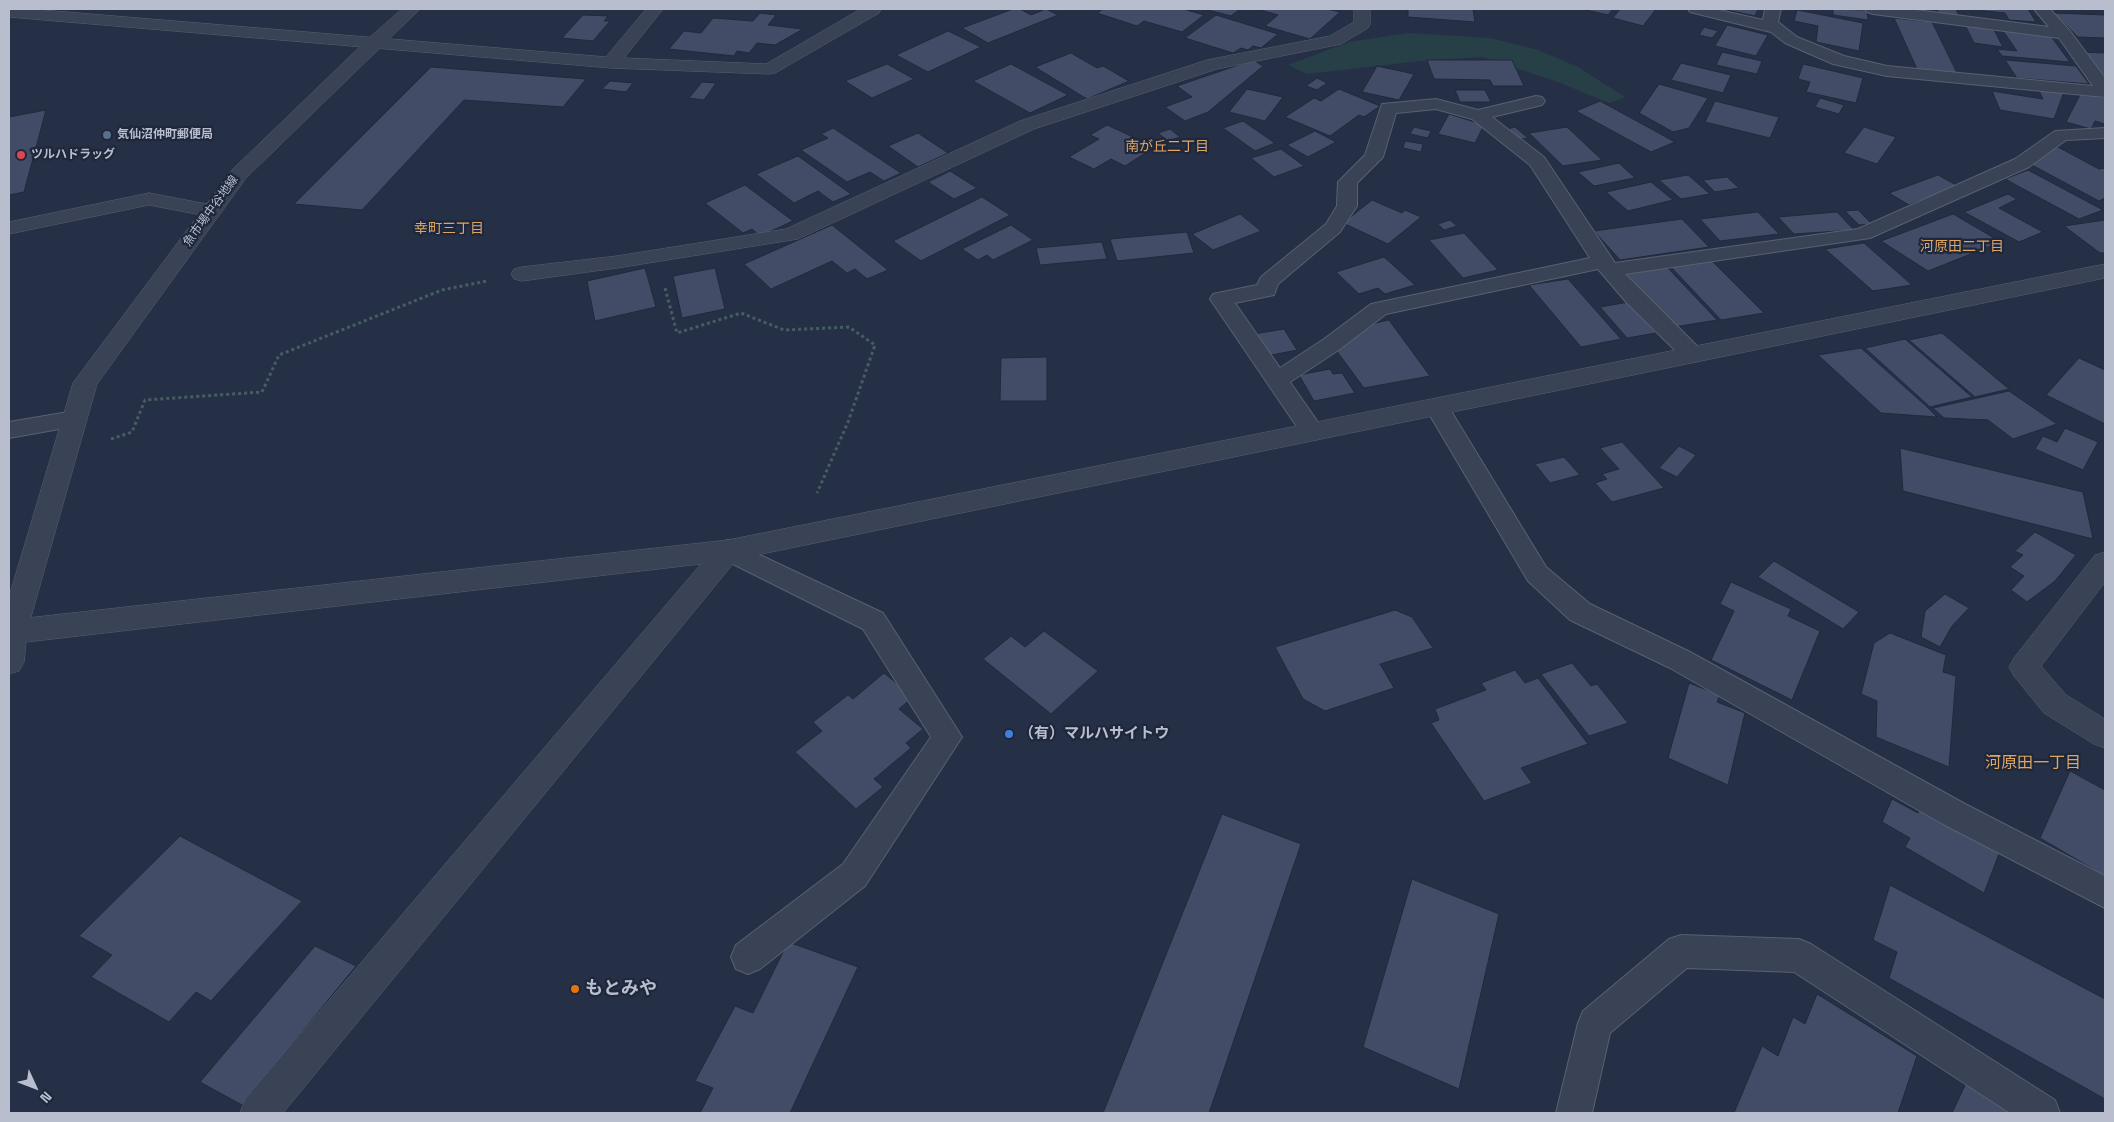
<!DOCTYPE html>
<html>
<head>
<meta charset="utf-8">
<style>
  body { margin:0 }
  #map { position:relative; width:2114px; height:1122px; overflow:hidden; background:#253046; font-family:"Space Grotesk",sans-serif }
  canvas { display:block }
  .frame { position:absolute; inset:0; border:10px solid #b8bece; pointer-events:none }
  .north { position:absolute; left:10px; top:1062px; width:50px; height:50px; -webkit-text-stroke:4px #1e273b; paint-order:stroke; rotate:133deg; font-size:14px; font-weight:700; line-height:20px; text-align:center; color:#b8bece }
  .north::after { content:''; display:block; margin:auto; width:18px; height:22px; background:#b8bece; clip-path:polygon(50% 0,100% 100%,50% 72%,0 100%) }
</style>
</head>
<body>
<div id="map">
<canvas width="2114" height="1122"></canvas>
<div class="frame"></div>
<div class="north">N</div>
</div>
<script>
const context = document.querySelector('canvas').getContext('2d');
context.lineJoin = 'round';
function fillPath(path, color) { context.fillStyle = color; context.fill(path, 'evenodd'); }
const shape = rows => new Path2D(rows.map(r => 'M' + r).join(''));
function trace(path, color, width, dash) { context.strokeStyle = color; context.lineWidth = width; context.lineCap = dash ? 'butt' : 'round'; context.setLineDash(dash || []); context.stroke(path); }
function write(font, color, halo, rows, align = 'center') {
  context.font = font + ' "Space Grotesk","Noto Sans JP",sans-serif'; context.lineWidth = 4.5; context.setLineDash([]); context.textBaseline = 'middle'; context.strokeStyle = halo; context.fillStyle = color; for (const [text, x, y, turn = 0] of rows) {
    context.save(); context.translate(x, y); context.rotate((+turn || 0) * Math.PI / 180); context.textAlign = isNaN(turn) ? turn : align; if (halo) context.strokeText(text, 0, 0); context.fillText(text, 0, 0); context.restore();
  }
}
fillPath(shape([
  [1408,33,1490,38,1538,50,1578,67,1625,97,1609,103,1558,82,1483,57,1420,61,1307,74,1288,65,1349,42]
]), '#274047');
const building = shape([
  [1013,9,1020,9,1031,15,1046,9,1058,15,988,43,962,28,1013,9],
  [1103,9,1183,9,1204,15,1182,32,1144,21,1137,26,1097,13,1103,9],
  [1204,9,1240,9,1231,16,1204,9],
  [1257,9,1327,9,1340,12,1310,39,1265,26,1278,15,1257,9],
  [1408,9,1473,9,1475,22,1408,17,1408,9],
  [1582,9,1613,9,1608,15,1582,9],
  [1620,9,1656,9,1643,26,1613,18,1620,9],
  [1723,9,1758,9,1755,16,1723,9],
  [1833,9,1867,10,1868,20,1833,15,1833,9],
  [1937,9,1956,9,1959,16,1939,14,1937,9],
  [1984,9,2028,9,2036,22,2009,20,2005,13,1985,11,1984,9],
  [1797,10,1863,23,1859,51,1816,42,1818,26,1794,21,1797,10],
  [760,13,776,15,768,25,803,29,775,45,757,43,749,53,737,51,734,56,669,49,684,31,701,33,713,18,753,21,760,13],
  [2054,13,2105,15,2105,38,2078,37,2054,13],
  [583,15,608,16,604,21,610,21,593,41,562,38,583,15],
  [1216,15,1278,34,1261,48,1253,46,1248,50,1241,48,1233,53,1185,38,1216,15],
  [1894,18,1932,22,1957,73,1917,69,1894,18],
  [1727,25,1768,35,1756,56,1715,46,1727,25],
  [1965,25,1993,28,2003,47,1974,43,1965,25],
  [1704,27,1718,31,1712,38,1699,35,1704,27],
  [948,31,981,47,928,72,896,55,948,31],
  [2003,31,2050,35,2070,62,2002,56,1997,49,2017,51,2003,31],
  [1722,52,1762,61,1757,74,1716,65,1722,52],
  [2081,52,2105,53,2105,76,2081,52],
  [1071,53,1097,68,1103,66,1129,81,1087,99,1035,67,1071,53],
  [1253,60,1263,66,1208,112,1185,121,1165,107,1192,97,1177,86,1253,60],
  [1427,60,1512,60,1524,86,1493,86,1490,80,1434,79,1427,60],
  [2005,60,2076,66,2089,84,2017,78,2005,60],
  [1681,63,1731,75,1723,93,1671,80,1681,63],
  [887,64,914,79,872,98,845,81,887,64],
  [1011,64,1068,95,1030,113,973,81,1011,64],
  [1803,64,1863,78,1856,103,1806,92,1810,82,1798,79,1803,64],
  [1377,66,1414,74,1399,100,1362,92,1377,66],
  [431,67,586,79,563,107,464,100,362,210,294,204,431,67],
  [1317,78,1327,83,1317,90,1306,86,1317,78],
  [610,81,633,83,626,92,602,89,610,81],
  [702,82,716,83,704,100,689,98,702,82],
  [1659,84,1708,98,1689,128,1673,132,1639,113,1659,84],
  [1247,89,1283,97,1265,121,1229,112,1247,89],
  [1339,89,1380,106,1364,117,1359,115,1330,136,1285,117,1314,98,1321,101,1339,89],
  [2038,89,2064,92,2054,119,2000,110,1992,91,2043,99,2038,89],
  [1455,90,1485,90,1491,102,1460,102,1455,90],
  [2081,93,2105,98,2105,124,2095,121,2091,129,2066,122,2081,93],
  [1820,98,1844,105,1839,114,1815,107,1820,98],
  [1600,101,1675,142,1651,152,1576,111,1600,101],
  [1715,101,1779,117,1770,138,1705,122,1715,101],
  [46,110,24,192,9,195,9,117,46,110],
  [1449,114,1484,125,1475,143,1438,134,1449,114],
  [1243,121,1275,143,1255,151,1223,128,1243,121],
  [1107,125,1155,147,1125,166,1111,159,1094,169,1069,157,1099,139,1090,135,1107,125],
  [1414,127,1431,131,1428,138,1410,134,1414,127],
  [1515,127,1528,138,1517,140,1504,130,1515,127],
  [1567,127,1602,160,1563,166,1529,133,1567,127],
  [1864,127,1896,137,1877,164,1844,153,1864,127],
  [833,128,901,173,884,181,870,172,847,182,801,150,828,138,821,134,833,128],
  [1170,129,1180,137,1168,141,1158,133,1170,129],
  [1315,131,1336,142,1308,157,1287,145,1315,131],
  [918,133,948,153,918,167,888,146,918,133],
  [1405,141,1423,144,1421,152,1403,148,1405,141],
  [2056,146,2099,169,2105,168,2105,198,2099,201,2032,165,2056,146],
  [1281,149,1304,166,1274,177,1251,158,1281,149],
  [798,156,851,194,833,202,818,191,794,203,756,174,798,156],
  [1619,163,1635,178,1594,186,1578,172,1619,163],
  [2028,170,2103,210,2079,219,2005,179,2028,170],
  [950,171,977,188,954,199,928,182,950,171],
  [1688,175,1710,194,1681,199,1659,180,1688,175],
  [1938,175,1958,186,1909,205,1889,193,1938,175],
  [1727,177,1739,188,1715,192,1703,180,1727,177],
  [1651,182,1673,200,1628,211,1606,192,1651,182],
  [745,185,793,221,760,236,752,229,743,233,705,203,745,185],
  [2008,194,2017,199,1999,208,2043,232,2019,242,1964,212,2008,194],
  [982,197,1010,215,921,261,893,241,982,197],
  [1372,200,1402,213,1405,210,1421,217,1388,244,1343,223,1372,200],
  [1858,210,1872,224,1859,225,1845,211,1858,210],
  [1758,212,1779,234,1720,241,1700,219,1758,212],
  [1837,212,1854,230,1794,234,1778,217,1837,212],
  [1240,214,1261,231,1213,250,1192,234,1240,214],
  [1953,214,2001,242,1928,271,1881,241,1953,214],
  [1682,219,1709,247,1620,260,1594,231,1682,219],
  [1450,220,1457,226,1444,230,1438,224,1450,220],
  [2105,220,2105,253,2100,253,2064,226,2105,220],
  [832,225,888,270,867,279,855,269,847,273,832,261,771,289,744,264,832,225],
  [1011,225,1033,240,993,260,987,255,978,260,962,249,1011,225],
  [1187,232,1194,253,1117,261,1110,239,1187,232],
  [1464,233,1498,270,1463,278,1429,240,1464,233],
  [1102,242,1107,259,1040,265,1036,248,1102,242],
  [1864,243,1912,285,1873,291,1825,249,1864,243],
  [1384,257,1415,285,1385,294,1378,288,1359,294,1336,272,1384,257],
  [1711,260,1764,313,1721,320,1670,266,1711,260],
  [1666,266,1717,320,1674,327,1625,273,1666,266],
  [645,268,656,307,595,321,587,281,645,268],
  [715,268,725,309,682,318,673,276,715,268],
  [1568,279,1621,339,1581,347,1529,285,1568,279],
  [1629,302,1656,333,1627,338,1600,307,1629,302],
  [1389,320,1430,376,1364,388,1336,350,1371,324,1389,320],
  [1284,329,1297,350,1267,356,1254,334,1284,329],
  [1942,333,2009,389,1975,397,1909,340,1942,333],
  [1905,339,1972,397,1930,407,1865,348,1905,339],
  [1861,348,1926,406,1937,417,1881,413,1818,355,1861,348],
  [1047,357,1047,401,1000,401,1001,358,1047,357],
  [2079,358,2105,370,2105,424,2046,395,2079,358],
  [1330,369,1333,374,1342,373,1355,393,1314,401,1299,375,1330,369],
  [2009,391,2057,424,2013,439,1988,420,1944,418,1933,408,2009,391],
  [2065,428,2098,442,2083,470,2035,449,2043,436,2057,442,2065,428],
  [1622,442,1664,488,1612,502,1595,483,1607,479,1602,474,1619,469,1600,448,1622,442],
  [1679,446,1696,455,1677,477,1659,468,1679,446],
  [1900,448,2083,492,2093,539,1903,491,1900,448],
  [1564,457,1580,475,1550,483,1535,464,1564,457],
  [2035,532,2076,555,2055,581,2027,602,2011,590,2024,576,2010,567,2023,555,2015,551,2035,532],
  [1774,561,1859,612,1843,629,1758,577,1774,561],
  [1731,582,1791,609,1788,616,1820,631,1792,700,1711,660,1734,611,1720,604,1731,582],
  [1945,594,1969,608,1952,626,1940,647,1921,637,1925,611,1945,594],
  [1395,610,1412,617,1433,648,1380,664,1394,688,1325,711,1303,699,1275,647,1395,610],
  [1044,631,1098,671,1051,714,983,659,1011,636,1025,647,1044,631],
  [1890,633,1946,655,1943,672,1956,676,1949,767,1876,737,1877,701,1861,694,1874,643,1890,633],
  [1572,663,1591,686,1597,684,1628,723,1589,736,1541,674,1572,663],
  [1515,670,1525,683,1538,678,1588,744,1521,768,1532,783,1484,801,1431,723,1439,720,1435,709,1486,690,1481,683,1515,670],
  [884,673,913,697,899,709,923,729,906,743,911,748,874,779,883,787,856,809,795,752,822,731,813,722,848,695,853,699,884,673],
  [1689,683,1720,695,1717,702,1745,713,1728,785,1668,758,1689,683],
  [2070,771,2105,790,2105,876,2040,838,2070,771],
  [1892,799,1918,813,1922,802,2002,846,1984,893,1905,847,1910,838,1882,822,1892,799],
  [1222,814,1301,844,1209,1113,1103,1113,1222,814],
  [180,836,302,901,211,1001,196,992,169,1022,91,977,112,955,79,936,180,836],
  [1412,879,1499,914,1459,1089,1363,1047,1412,879],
  [1890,885,2105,999,2105,1099,1889,978,1897,952,1873,940,1890,885],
  [788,942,858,967,790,1113,700,1113,713,1088,695,1081,735,1006,753,1013,788,942],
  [315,946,356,966,242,1105,200,1082,315,946],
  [1817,994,1917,1056,1898,1113,1734,1113,1762,1046,1778,1056,1793,1017,1805,1024,1817,994],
  [1967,1081,2013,1113,1952,1113,1967,1081]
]);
fillPath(building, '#424c66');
trace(building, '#21293c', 1);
const service = shape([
  [1688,9,1715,9,1763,20,1765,9,1781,9,1778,22,1797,37,1844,56,1887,66,2093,86,2059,38,1873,14,1867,12,1865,9,1908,9,2049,27,2034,9,2050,9,2070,31,2105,78,2105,97,1887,76,1833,64,1785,43,1771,32,1690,12,1688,9],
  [1536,96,1542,97,1545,101,1542,105,1492,117,1544,157,1615,263,1858,229,2015,159,2055,131,2105,128,2105,138,2066,140,2029,167,1870,238,1625,274,1701,350,1704,355,1701,360,1693,362,1685,360,1627,303,1598,269,1386,314,1340,349,1290,382,1324,431,1320,437,1312,439,1304,437,1210,299,1213,294,1257,285,1261,277,1326,224,1337,206,1338,182,1365,155,1382,104,1436,99,1478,110,1536,96],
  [1436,109,1472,119,1530,165,1590,258,1371,304,1324,339,1280,368,1235,303,1274,295,1278,284,1340,232,1357,206,1357,183,1383,157,1396,113,1436,109],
  [1437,399,1445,401,1546,567,1590,604,1690,652,1965,804,2105,876,2105,908,1943,824,1670,668,1570,620,1528,581,1425,407,1429,401,1437,399],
  [74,411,82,413,86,419,82,425,9,438,9,422,74,411],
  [728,540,883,613,962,737,865,886,760,969,748,974,736,969,731,957,736,945,843,864,931,737,863,629,719,557,715,550,719,543,728,540],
  [1681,935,1799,939,1811,944,2055,1100,2060,1113,2010,1113,1794,972,1687,968,1610,1033,1592,1113,1556,1113,1578,1023,1583,1011,1669,939,1681,935]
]);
const minor = shape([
  [9,9,30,9,606,57,646,9,663,9,624,58,766,64,861,9,881,9,879,13,775,73,769,74,611,68,9,17,9,9],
  [1354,9,1370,9,1370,24,1368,28,1341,44,1217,69,1034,129,798,239,617,268,522,281,514,279,511,274,514,269,522,267,617,256,786,229,1020,121,1207,60,1330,36,1354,22,1354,9],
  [149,193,212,205,219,207,222,211,219,215,212,217,149,205,9,234,9,222,149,193],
  [2105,264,2105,278,737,559,283,1113,240,1113,245,1099,701,564,9,644,9,620,728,540,2105,264],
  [2105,552,2105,582,2041,666,2066,695,2105,719,2105,748,2094,744,2044,713,2014,676,2009,667,2014,658,2095,555,2105,552]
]);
const tertiary = shape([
  [402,9,420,9,246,178,97,384,27,631,24,662,19,671,9,674,9,597,73,383,232,170,369,38,402,9]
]);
trace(service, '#596072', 2);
trace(minor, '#596072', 1);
trace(tertiary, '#596072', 1);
trace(shape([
  [665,288,677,333,741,313,784,330,849,327,875,345,848,422,817,493],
  [111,439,132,432,145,400,262,392,279,355,442,290,487,281]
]), '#465d62', 3, [3, 3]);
fillPath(service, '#3a4255');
fillPath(minor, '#3a4255');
fillPath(tertiary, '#3a4255');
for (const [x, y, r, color] of [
  [107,135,5,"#5c6f8a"],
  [21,155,5,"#e0444e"],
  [1009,734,5,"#3f7fe0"],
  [575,989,5,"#e8710a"]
]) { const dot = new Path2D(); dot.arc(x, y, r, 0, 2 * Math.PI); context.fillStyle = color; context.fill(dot); trace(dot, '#1e273b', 2); }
write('bold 12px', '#b8bece', '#1e273b', [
  ["気仙沼仲町郵便局",117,135],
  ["ツルハドラッグ",31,155]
], 'left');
write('12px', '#b8bece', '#1e273b', [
  ["魚市場中谷地線",211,211,-54]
]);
write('14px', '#dfa662', '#1e273b', [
  ["南が丘二丁目",1167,147],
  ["幸町三丁目",449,229],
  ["河原田二丁目",1962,247]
]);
write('bold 15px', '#b8bece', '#1e273b', [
  ["（有）マルハサイトウ",1019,734]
], 'left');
write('16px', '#dfa662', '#1e273b', [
  ["河原田一丁目",2033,764]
]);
write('bold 18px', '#b8bece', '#1e273b', [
  ["もとみや",585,989]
], 'left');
</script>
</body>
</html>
